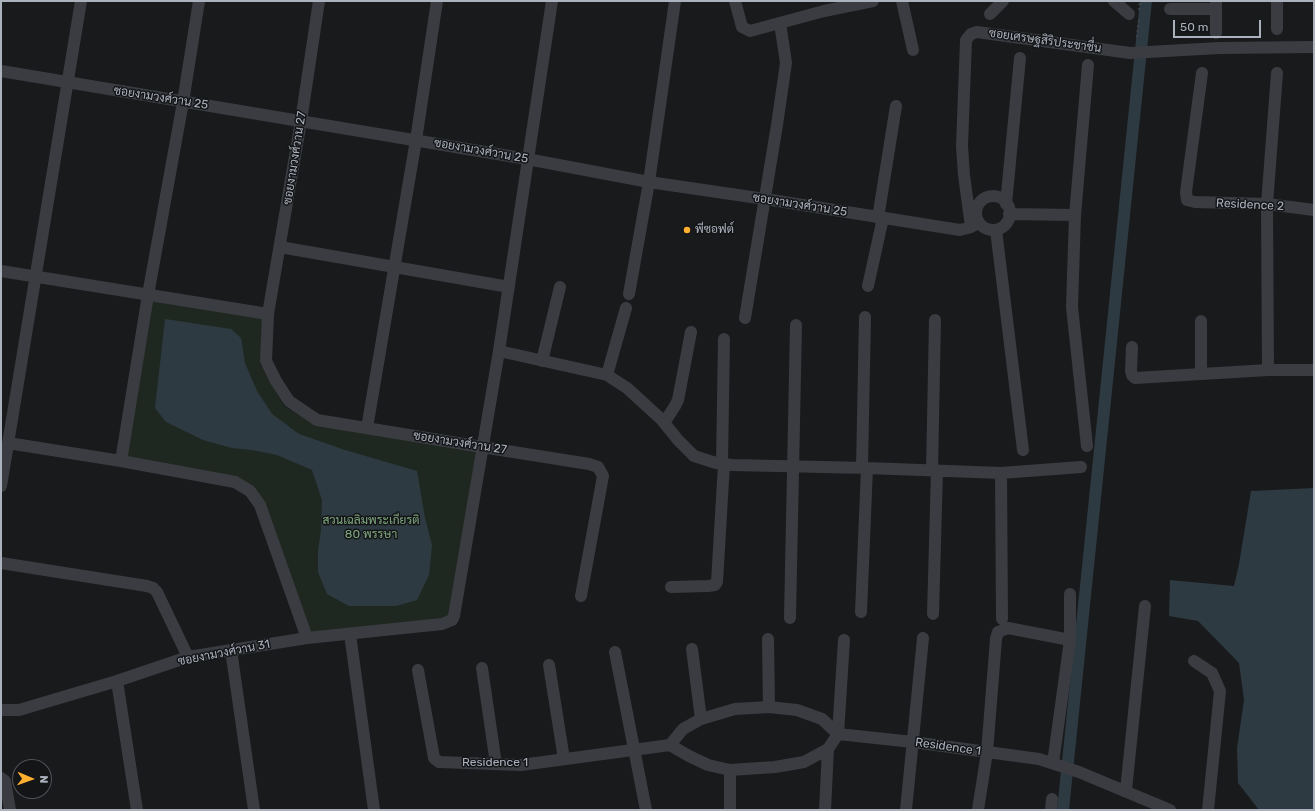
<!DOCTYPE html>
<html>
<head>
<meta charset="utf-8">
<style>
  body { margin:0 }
  #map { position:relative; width:1315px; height:811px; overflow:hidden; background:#191a1c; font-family:Rubik,sans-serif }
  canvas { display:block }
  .frame { position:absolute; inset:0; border:2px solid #abb1bd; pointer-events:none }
  .north { position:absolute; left:12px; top:759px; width:40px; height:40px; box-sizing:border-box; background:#141517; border:1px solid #505359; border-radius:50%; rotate:92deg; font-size:11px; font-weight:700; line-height:16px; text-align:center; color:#abb1bd }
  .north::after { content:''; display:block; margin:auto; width:14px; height:18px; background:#ffb02f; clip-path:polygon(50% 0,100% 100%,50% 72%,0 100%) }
  .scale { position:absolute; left:1173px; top:20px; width:88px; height:18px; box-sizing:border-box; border:2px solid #abb1bd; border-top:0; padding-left:5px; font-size:12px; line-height:14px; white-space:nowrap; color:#abb1bd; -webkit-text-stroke:3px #141517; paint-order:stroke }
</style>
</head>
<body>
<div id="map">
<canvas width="1315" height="811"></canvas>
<div class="frame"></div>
<div class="north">N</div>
<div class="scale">50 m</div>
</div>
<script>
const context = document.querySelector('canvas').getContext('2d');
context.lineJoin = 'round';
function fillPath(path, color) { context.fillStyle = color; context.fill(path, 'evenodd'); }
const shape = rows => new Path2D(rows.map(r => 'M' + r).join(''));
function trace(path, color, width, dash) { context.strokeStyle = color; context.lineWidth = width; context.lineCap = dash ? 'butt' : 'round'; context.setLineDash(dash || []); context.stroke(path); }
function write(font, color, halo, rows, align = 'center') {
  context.font = font + ' Rubik,Sarabun,sans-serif'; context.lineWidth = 3; context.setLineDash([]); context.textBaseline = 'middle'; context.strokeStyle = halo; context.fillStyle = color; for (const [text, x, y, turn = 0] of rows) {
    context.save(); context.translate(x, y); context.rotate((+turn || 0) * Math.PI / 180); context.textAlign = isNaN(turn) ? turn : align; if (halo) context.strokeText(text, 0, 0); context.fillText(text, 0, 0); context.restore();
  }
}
fillPath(shape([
  [153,293,265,312,260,364,284,406,314,424,476,450,450,620,309,634,254,489,124,459]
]), '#1f2820');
fillPath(shape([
  [165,319,231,329,241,338,245,363,257,391,272,414,299,434,345,450,417,471,425,518,432,545,429,575,417,600,396,606,349,606,327,594,318,572,318,551,321,530,322,500,312,470,277,455,252,450,232,448,203,440,166,422,155,408],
  [1314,488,1314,810,1259,810,1238,783,1237,748,1244,700,1239,663,1198,621,1169,616,1170,580,1234,586,1239,564,1251,491]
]), '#2e3a42');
trace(shape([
  [1063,810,1146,1]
]), '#2e3a42', 12);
trace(shape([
  [1139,10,1140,1],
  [1137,37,1139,20]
]), '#404349', 2, [2, 3]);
trace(shape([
  [319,1,301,121,268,314,266,361,276,381,289,401,317,420,482,447,589,464,598,467,603,476,581,596],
  [735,1,742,27,750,31,824,11,873,1],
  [902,1,913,50],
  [1114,1,1129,14],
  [1277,1,1277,29],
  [1170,9,1216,9,1216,1],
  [990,14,1003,1],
  [1216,33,1216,9],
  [1,71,527,159,649,182,765,199,960,230,968,228,979,223],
  [1202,73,1186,192,1187,200,1195,202,1267,204,1314,210],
  '976 213a17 17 0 1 1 34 0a17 17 0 1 1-34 0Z',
  [1006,204,1020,58],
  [1009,214,1075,215,1088,65],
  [1075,215,1072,307,1087,446],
  [878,218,896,106],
  [971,227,964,175,962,146,966,40,971,34,977,32,1130,53,1219,48,1314,47],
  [996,230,1023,450],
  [280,247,509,287],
  [1,271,268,314],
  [868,286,883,218],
  [629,294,649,182,675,1],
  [745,318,777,125,786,63,780,23],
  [1132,347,1131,371,1132,375,1135,378,1268,370,1314,370],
  [499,351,607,375,627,388,661,419,678,440,694,456,716,463,732,465,867,468,1001,473,1081,467],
  [542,361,560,287],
  [1268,370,1267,204,1277,73],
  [1201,373,1201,321],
  [607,375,626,308],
  [664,423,675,406,678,400,691,332],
  [367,428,416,140,437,1],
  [8,443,121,461,235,482,250,491,260,505,307,638],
  [121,461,148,295,183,102,199,1],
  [722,464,724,339],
  [862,468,865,317],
  [932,471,935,320],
  [1001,473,1002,619],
  [1,486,81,1],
  [1,563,147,586,153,588,157,592,188,657],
  [671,587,708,586,715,585,717,582,724,464],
  [861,612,867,468],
  [933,614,937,471],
  [790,618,796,325],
  [350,634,374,810],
  [768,639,769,707],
  [692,649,701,719],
  [231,650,254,810],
  [615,652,646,810],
  [1194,661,1212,673,1220,691,1208,810],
  [549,665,564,759],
  [482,668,496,764],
  [418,670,434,758,439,762,521,765,670,745,689,756,708,765,730,770,775,767,804,762,828,749,838,734],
  [117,681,137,810],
  [1,710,19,710,117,681,188,657,307,638,442,624,452,620,454,616,499,351,552,1],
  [838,734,844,640],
  [670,745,683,729,701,719,735,709,769,707,797,710,822,719,838,734,913,742,1039,759,1079,772,1170,810],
  [1053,763,1070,640,1070,594],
  [730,770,730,810],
  [1,778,5,781,10,810],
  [1126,790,1145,606],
  [825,810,828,749],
  [906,810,923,638],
  [978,810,987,752,996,639,998,632,1008,628,1070,640],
  [1051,810,1052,799]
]), '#3a3c42', 12);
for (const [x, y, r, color] of [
  [687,230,4,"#ffb02f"]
]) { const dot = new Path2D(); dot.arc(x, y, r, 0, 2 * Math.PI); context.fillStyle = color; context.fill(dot); trace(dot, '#141517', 1.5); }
write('12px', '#abb1bd', '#141517', [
  ["ซอยเศรษฐสิริประชาชื่น",1045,41,8],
  ["ซอยงามวงศ์วาน 25",161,98,9],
  ["ซอยงามวงศ์วาน 25",481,151,10],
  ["ซอยงามวงศ์วาน 27",295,158,-81],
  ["ซอยงามวงศ์วาน 25",800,205,9],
  ["Residence 2",1250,205,3],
  ["ซอยงามวงศ์วาน 27",460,443,9],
  ["ซอยงามวงศ์วาน 31",224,653,-11],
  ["Residence 1",948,747,8],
  ["Residence 1",495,763]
]);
write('12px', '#abb1bd', '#141517', [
  ["พีซอฟต์",695,230]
], 'left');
write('12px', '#80a981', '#141517', [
  ["สวนเฉลิมพระเกียรติ",371,521],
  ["80 พรรษา",371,535]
]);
</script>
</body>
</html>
